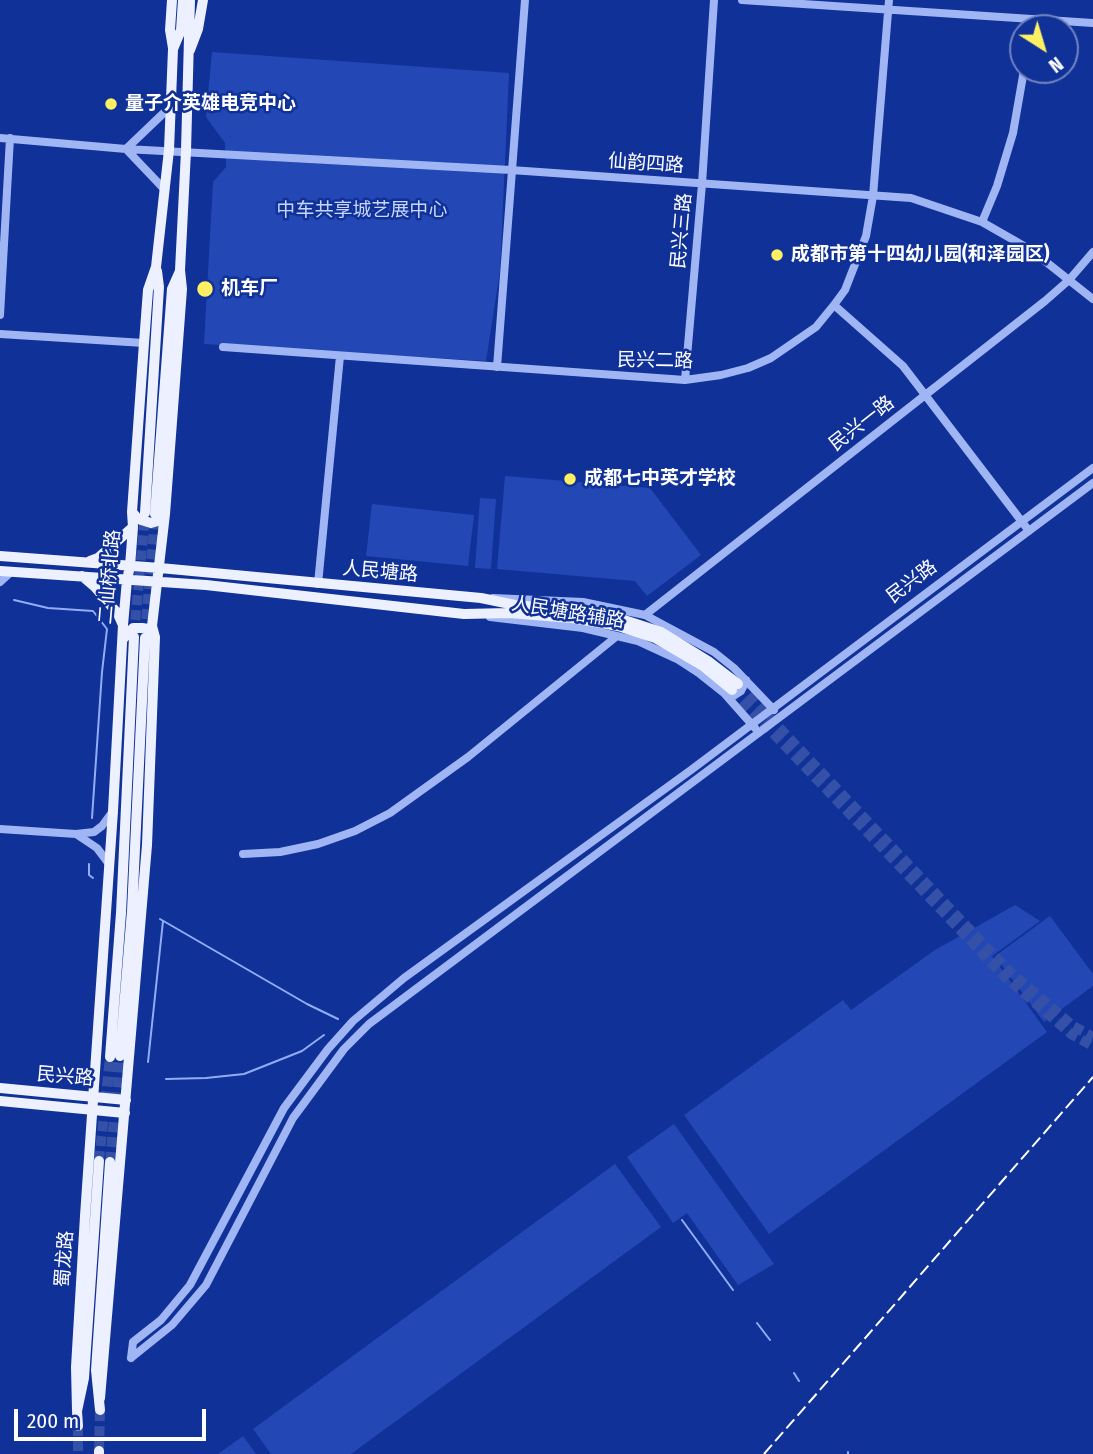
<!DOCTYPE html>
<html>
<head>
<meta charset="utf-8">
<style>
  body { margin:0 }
  #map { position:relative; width:1093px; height:1454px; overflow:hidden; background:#103197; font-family:"Fira Sans Condensed",sans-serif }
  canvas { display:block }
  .north { position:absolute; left:1009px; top:14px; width:70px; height:70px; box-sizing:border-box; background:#103197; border:2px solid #7083c1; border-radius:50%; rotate:143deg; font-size:19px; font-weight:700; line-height:28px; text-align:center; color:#fff }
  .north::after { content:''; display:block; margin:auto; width:24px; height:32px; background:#fff063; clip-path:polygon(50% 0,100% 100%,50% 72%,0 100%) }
  .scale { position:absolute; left:14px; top:1409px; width:192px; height:32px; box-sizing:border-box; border:4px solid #fff; border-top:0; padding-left:9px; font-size:21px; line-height:24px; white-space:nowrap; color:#fff; -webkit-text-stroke:5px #103197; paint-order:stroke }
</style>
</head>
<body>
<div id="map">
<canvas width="1093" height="1454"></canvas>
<div class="north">N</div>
<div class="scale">200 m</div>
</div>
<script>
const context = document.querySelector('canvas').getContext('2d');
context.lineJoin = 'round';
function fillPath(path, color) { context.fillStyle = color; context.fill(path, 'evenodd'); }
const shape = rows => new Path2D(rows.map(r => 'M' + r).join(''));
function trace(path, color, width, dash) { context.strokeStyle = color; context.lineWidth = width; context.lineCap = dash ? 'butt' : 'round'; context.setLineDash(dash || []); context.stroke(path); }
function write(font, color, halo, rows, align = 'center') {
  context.font = font + ' "Fira Sans Condensed","Noto Sans SC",sans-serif'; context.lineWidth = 5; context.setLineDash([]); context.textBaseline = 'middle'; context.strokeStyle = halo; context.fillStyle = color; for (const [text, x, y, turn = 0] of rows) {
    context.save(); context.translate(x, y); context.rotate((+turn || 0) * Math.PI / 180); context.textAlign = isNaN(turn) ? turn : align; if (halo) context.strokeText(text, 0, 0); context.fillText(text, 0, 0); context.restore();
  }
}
fillPath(shape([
  [212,52,509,73,500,271,486,361,204,344,213,182,226,167,225,143,206,117],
  [505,476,650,488,701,555,647,596,635,581,497,569],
  [480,498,496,499,491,569,475,568],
  [372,504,474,515,468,566,366,556],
  [1015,905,1040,921,992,956,1047,1032,769,1234,684,1115,843,1000,851,1010,935,950],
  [1050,916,1093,974,1093,986,1044,1022,995,956],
  [674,1124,774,1264,738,1285,687,1213,673,1223,627,1157],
  [615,1164,661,1227,351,1454,271,1454,253,1429],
  [243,1436,256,1454,218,1454]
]), '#2348b6');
trace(shape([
  [14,600,48,608,93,611,107,629,102,672,92,818],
  [89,864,89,875,93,878],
  [160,919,307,1004,338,1019],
  [148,1062,163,921],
  [166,1079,206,1078,244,1074,302,1051,324,1035],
  [682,1220,733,1290],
  [757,1323,770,1340],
  [794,1373,799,1381],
  [848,1452,848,1454]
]), '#92adf7', 2);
trace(shape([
  [145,634,155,516],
  [134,635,145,514],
  [738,684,1006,968,1073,1026,1093,1037],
  [732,690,1004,976,1071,1034,1093,1046],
  [99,1161,110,1057],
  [110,1162,120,1056],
  [78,1426,78,1454],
  [99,1451,100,1410]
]), '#3450a7', 10, [10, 5]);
trace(shape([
  [742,0,1093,23],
  [0,138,126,149,511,170,911,198,982,222,1031,250,1093,299],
  [165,190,126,149,171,106],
  [982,222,997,186,1013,133,1024,70],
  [834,305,903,366,1029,531],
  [0,315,10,138],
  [0,334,144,343],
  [223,347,685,380,721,375,748,368,771,358,816,327,834,305,845,290,866,236,873,196,889,0],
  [497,367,525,0],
  [685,380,702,184,714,0],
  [0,582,11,572],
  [318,584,340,356],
  [493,598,583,602,645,615,714,652,734,668,774,710],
  [645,615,1045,301,1069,280,1093,252],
  [490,617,583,628,638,641,677,659,700,674,724,693,755,728],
  [728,697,733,696,741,691,746,680],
  [0,829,76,834],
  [243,854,280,852,318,844,355,831,390,813,468,757,617,636],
  [109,864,97,848,76,834,94,832,102,826,113,811],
  [131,1358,133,1342,161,1320,190,1285,284,1108,328,1049,353,1021,404,978,691,770,1093,468],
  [131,1358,172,1325,206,1285,293,1118,344,1049,369,1024,1093,483]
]), '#a0b6f4', 8);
trace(shape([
  [172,0,170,30,173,48],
  [190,50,198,29,203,0],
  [132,512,138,519,151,523,158,521,165,514],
  [145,513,159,287,157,271],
  [155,514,172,289,180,271],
  [0,556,160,568,481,598,515,605,578,611,618,618,661,632,708,661,738,684],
  [90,561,98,558,133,527],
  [0,571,206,585,464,614,509,613,572,618,618,626,655,638,703,666,732,690],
  [82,576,95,587,118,614,122,623],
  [123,639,133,628,142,628,149,629,155,637],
  [120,1056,132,911,145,638],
  [110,1057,121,913,134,637],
  [0,1088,126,1100],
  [0,1101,125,1113],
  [100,1398,147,845,155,637,152,626,165,514,182,289,180,270,186,151,190,0],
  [100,1410,96,1370,110,1162],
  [77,1411,76,1367,85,1216,113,811,123,625,127,580,130,566,133,527,132,512,144,343,148,290,156,267,169,150,173,49,181,30,183,0],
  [78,1426,77,1411,84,1378,99,1161],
  [99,1454,99,1451]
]), '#edf1ff', 10);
trace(shape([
  [764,1454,1093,1077]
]), '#fff', 2, [12, 5]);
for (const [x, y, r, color] of [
  [111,104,7,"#fff063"],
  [777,255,7,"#fff063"],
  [205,289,9,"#fff063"],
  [570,479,7,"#fff063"]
]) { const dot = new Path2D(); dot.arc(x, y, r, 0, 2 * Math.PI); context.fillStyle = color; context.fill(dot); trace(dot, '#103197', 2.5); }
write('bold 19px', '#fff', '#103197', [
  ["量子介英雄电竞中心",125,104],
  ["成都市第十四幼儿园(和泽园区)",791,255],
  ["机车厂",221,289],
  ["成都七中英才学校",584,479]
], 'left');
write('19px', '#fff', '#103197', [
  ["仙韵四路",646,164,4],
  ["民兴三路",682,231,-85],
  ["民兴二路",655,361,1],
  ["民兴一路",862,424,-38],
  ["人民塘路",380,572,5],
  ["二仙桥北路",110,577,-85],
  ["民兴路",912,582,-37],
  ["人民塘路辅路",568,613,9],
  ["民兴路",65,1077,5],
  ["蜀龙路",65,1259,-86]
]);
write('19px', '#c8d6fe', '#103197', [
  ["中车共享城艺展中心",362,211]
]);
</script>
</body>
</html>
